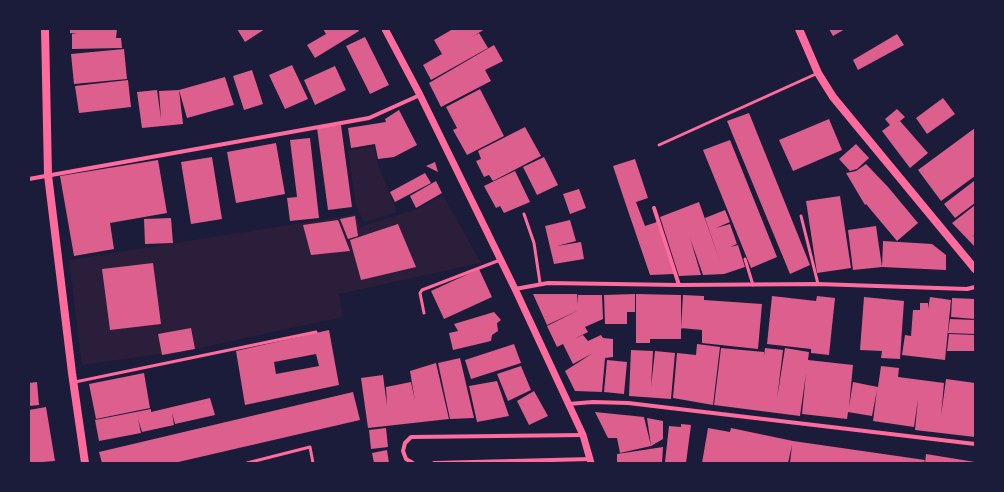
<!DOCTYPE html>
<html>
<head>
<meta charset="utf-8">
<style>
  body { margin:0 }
  #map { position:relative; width:1004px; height:492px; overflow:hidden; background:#1b1b3a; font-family:Roboto,sans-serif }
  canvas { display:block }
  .frame { position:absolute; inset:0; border:30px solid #1b1b3a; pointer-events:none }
</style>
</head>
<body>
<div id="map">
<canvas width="1004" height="492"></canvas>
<div class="frame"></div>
</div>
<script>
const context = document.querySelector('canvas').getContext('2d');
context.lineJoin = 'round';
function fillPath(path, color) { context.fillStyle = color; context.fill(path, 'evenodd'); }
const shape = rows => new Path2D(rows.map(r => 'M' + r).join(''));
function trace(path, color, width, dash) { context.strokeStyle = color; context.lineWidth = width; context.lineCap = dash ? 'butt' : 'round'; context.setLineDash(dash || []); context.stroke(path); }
fillPath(shape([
  [374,147,378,165,397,212,364,222,356,206,348,150],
  [443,195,481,263,339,294,343,317,195,349,82,365,69,260,357,214,360,227,417,209]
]), '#2a1e3b');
fillPath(shape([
  [70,29,117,29,116,38,121,38,122,48,72,49,72,34,77,34,70,33],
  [237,29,265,29,245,42],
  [323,29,358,29,359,31,315,58,307,45,326,34],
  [453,29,485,29,470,38,479,33,488,48,431,80,423,65,442,54,434,40],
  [829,29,845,29,833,36],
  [897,34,904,45,858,70,853,60],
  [365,37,389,85,370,94,346,46],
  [494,45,503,61,485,70,491,81,441,107,429,83],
  [124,49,127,79,74,84,71,54],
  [292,65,308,99,285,109,269,75],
  [335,66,346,90,315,105,304,80],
  [252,70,263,104,244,110,233,76],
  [225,77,234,105,187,118,179,90,183,124,142,128,137,92,157,90,161,119,159,91,179,90],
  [128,80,131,107,79,113,75,86],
  [480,89,504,136,467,155,453,130,457,128,446,107],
  [943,98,955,114,927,134,916,118],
  [897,109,905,117,900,121,928,153,910,168,882,131,890,125,885,119],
  [399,110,417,145,394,157,378,159,375,144,351,148,348,128,386,122,385,119],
  [749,113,810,265,790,274,727,121],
  [829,119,842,150,793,171,779,140],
  [341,125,352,207,328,210,317,128],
  [525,127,541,156,493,181,489,175,484,177,476,161,481,159,478,151],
  [975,128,975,176,941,201,918,170],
  [310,138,319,218,290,221,287,198,297,197,290,140],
  [730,140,777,257,751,268,703,150],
  [276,143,285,194,236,203,227,152],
  [856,144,869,158,857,169,850,171,839,159],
  [212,157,222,219,191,224,181,162],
  [544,157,558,185,537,195,523,167],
  [635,159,648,198,636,202,645,226,657,222,674,274,650,275,626,205,613,166],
  [158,160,167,213,110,223,114,249,74,256,60,176],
  [435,162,438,172,426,166],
  [866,164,888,187,918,223,897,241,866,204,865,205,846,173,856,171],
  [515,171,530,202,504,213,500,206,496,208,484,186],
  [425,173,431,183,395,202,390,192],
  [436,181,442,193,416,208,410,196],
  [974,181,975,203,955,218,944,204],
  [579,189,586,208,570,214,563,194],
  [840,196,851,268,817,273,806,201],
  [699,202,721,264,705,218,725,210,730,222,716,228,730,224,737,244,730,247,738,245,745,267,724,274,703,275,690,238,701,275,679,276,660,217],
  [975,205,975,234,972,237,975,235,975,247,952,223],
  [355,216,358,236,348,239,340,219],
  [171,218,173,243,145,244,144,219],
  [338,220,350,251,311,255,303,225],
  [570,220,576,241,557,246,581,242,584,259,554,264,545,226],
  [398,224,416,267,361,280,350,240],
  [876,226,882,267,853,270,848,230],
  [883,241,932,244,946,255,946,270,882,267],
  [153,263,161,324,110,330,102,269],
  [479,269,492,297,444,319,431,291],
  [533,294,577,294,578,304,578,295,602,295,603,319,585,327,588,332,574,339,583,335,588,341,601,335,603,338,613,339,613,357,605,358,602,392,575,391,565,371,593,353,573,364,563,344,557,347,547,326,579,310,547,325],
  [635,294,635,312,627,312,627,324,605,324,604,295],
  [636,294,681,295,681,339,650,339,650,343,636,343],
  [683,295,704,296,704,300,762,304,758,349,702,343,702,330,681,328],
  [772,296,816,301,817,296,835,298,829,355,811,353,811,349,767,344],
  [864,297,904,301,900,359,881,358,882,351,860,350],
  [930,297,951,300,945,360,902,355,905,335,911,336,913,310,920,310,920,303,928,303,928,309],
  [952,298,975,299,975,319,951,317],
  [494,312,501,320,497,323,498,331,492,335,491,341,453,350,449,333,458,331,454,324],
  [950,319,975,320,975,334,948,333],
  [191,328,195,349,162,355,158,334],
  [329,330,339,385,245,405,236,351],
  [316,354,319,366,276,374,274,362],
  [949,334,975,335,975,351,947,351],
  [514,344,521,363,471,379,465,360],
  [697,344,720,347,713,405,673,398,677,353,696,355],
  [721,348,764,352,764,356,765,348,783,350,777,399,785,348,809,352,808,360,853,365,849,407,853,382,878,387,881,366,899,368,898,377,944,383,941,416,946,379,975,383,975,437,915,430,918,399,914,427,873,421,877,390,872,416,848,412,847,419,802,414,806,373,800,416,714,405],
  [631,350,653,351,651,387,655,351,675,353,671,399,629,396],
  [460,358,474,418,450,419,438,363],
  [607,360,627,362,624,394,604,392],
  [436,363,449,419,368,428,361,378,383,375,387,406,386,387,411,382,415,401,410,371],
  [521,366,531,390,508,401,497,374],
  [144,373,150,408,96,419,89,384],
  [497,381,509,416,477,422,469,386],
  [37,382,39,405,29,406,29,383],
  [534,391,548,416,529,425,517,401],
  [353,392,360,420,174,463,102,463,99,452],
  [210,398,215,415,175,424,172,413,174,425,142,432,138,419,141,433,99,441,95,420,151,409,151,412],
  [46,407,55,461,29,463,29,410],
  [595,412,644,417,651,446,620,453,617,438,608,438],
  [647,418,663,421,663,439,651,446],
  [681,424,691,425,686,463,665,462,669,426,681,427],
  [386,428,388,447,371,449,369,430],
  [708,428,730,432,731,428,793,441,925,460,924,463,790,463,792,445,788,463,702,463],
  [663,447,662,463,617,463,617,454],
  [387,450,389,463,374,463,372,453],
  [926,454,975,462,975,463,925,463]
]), '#dd5f8e');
trace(shape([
  [659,145,818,73],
  [524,214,534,243,540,283],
  [801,216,818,284],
  [745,259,753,285],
  [424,313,420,293,422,290,500,260],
  [75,382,316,332],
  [247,463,310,447,313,463]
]), '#ff6b9d', 3);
trace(shape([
  [29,179,369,118,420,95],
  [654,208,679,285],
  [515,289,548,283,679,285,818,284,967,289,975,287],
  [568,404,593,402,628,403,975,444],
  [413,463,406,459,403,451,405,443,411,437,583,435],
  [434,463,591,459]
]), '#ff6b9d', 4);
trace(shape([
  [385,29,420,95,515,289,583,435,591,463]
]), '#ff6b9d', 7);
trace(shape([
  [45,29,48,175,72,373,85,463],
  [799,29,818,73,833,97,975,269]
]), '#ff6b9d', 8);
</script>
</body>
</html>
